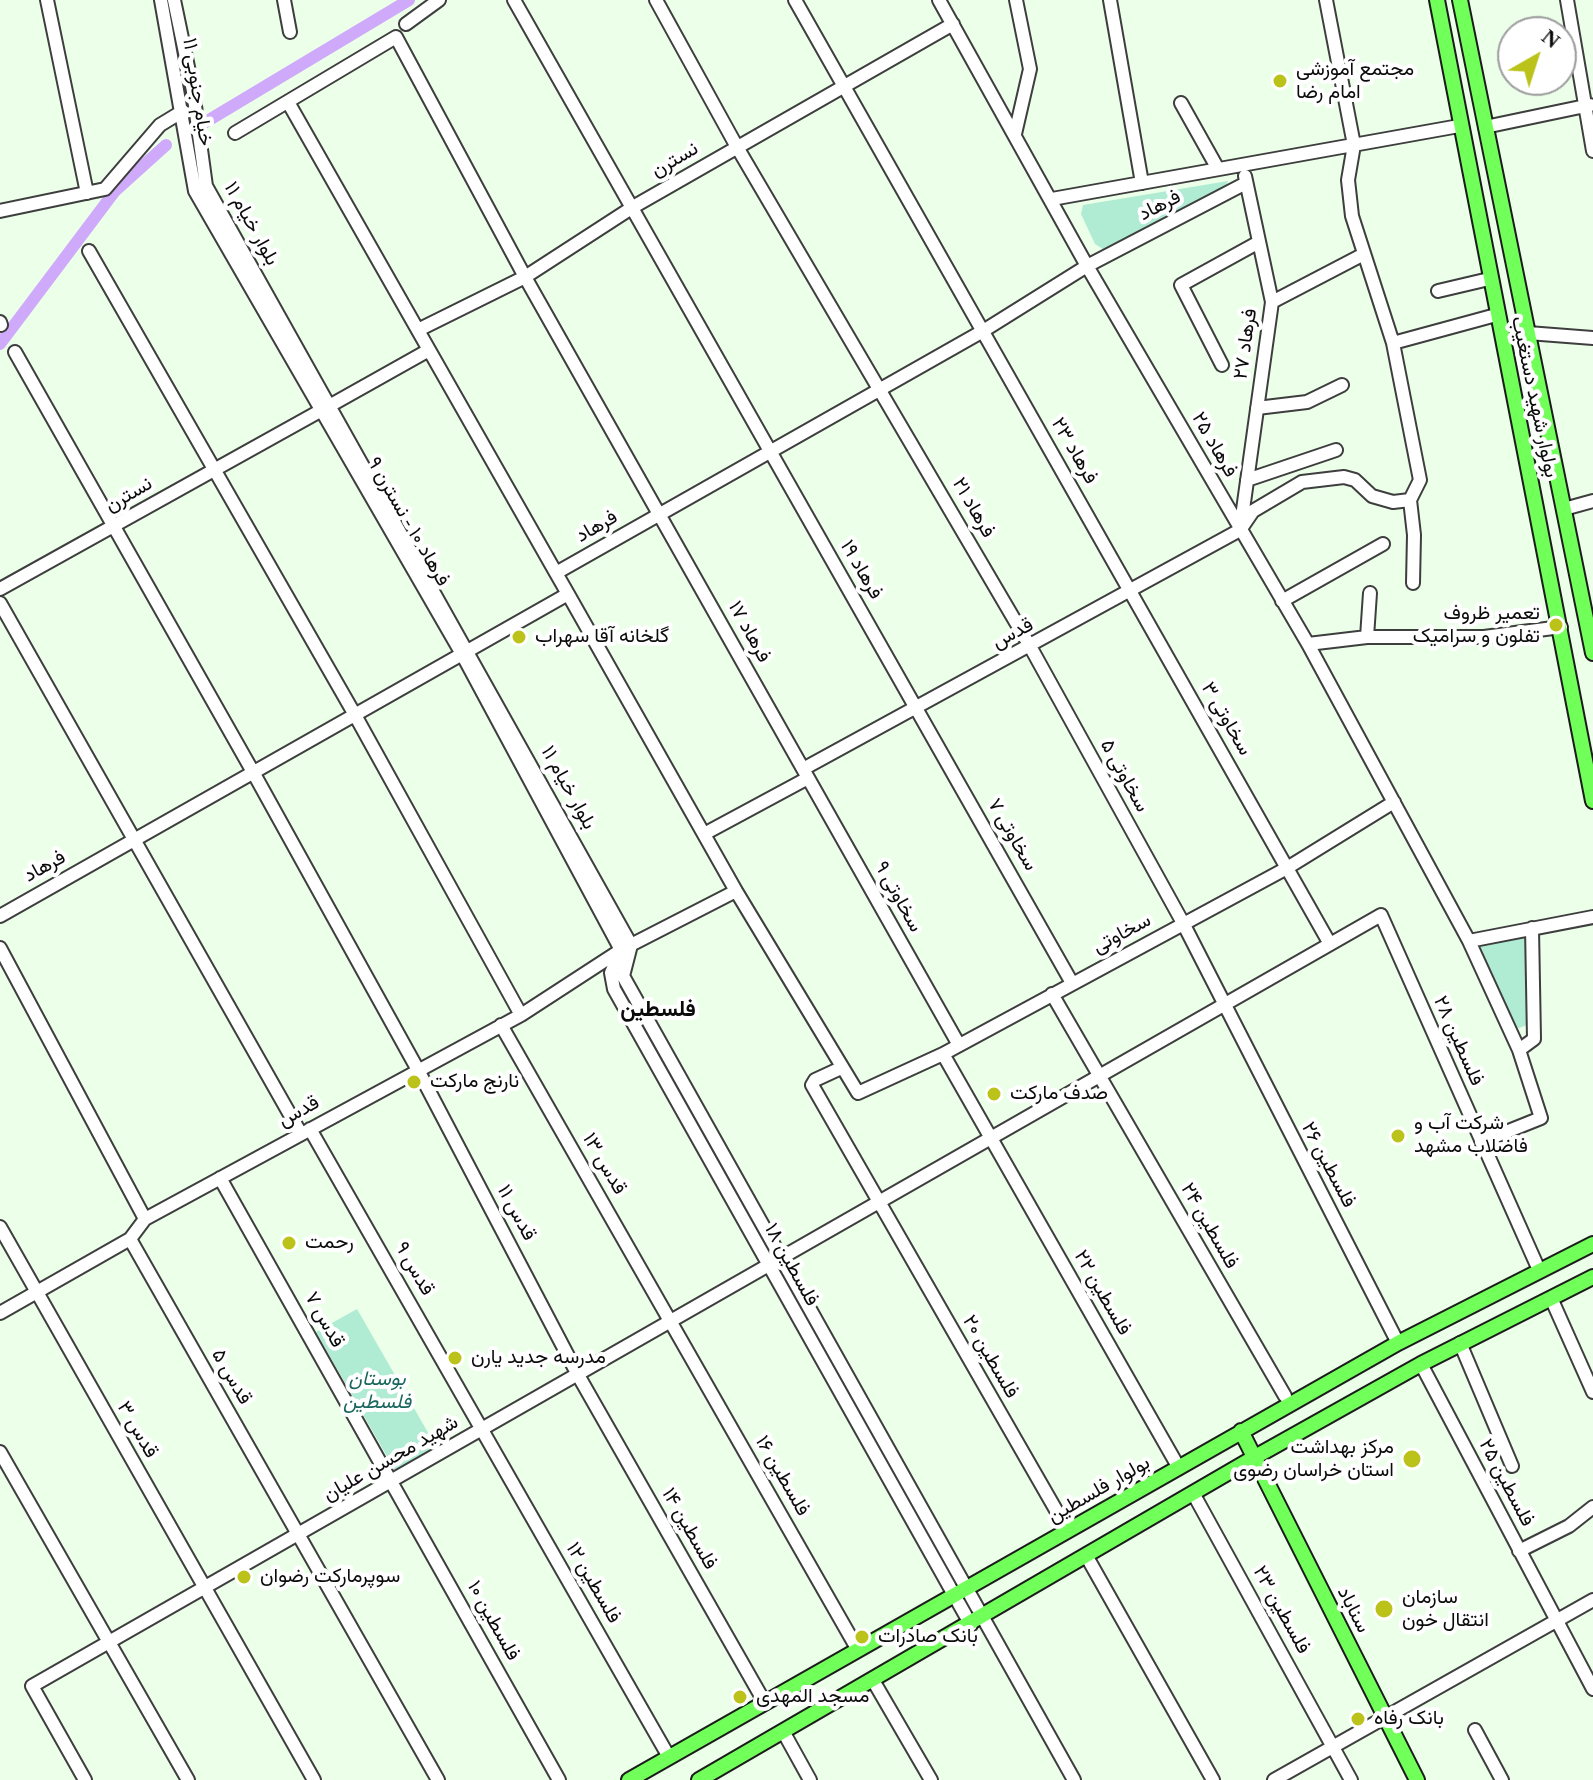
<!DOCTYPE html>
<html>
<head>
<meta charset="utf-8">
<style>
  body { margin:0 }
  #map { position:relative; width:1593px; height:1780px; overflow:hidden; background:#ebffe9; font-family:"Times New Roman",serif }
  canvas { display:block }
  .north { position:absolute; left:1497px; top:16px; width:80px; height:80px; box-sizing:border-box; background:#fff; border:2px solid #9d9d9d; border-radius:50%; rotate:39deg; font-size:22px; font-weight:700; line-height:32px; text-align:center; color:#0b0b0b }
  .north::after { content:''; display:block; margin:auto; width:28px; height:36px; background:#bbc31a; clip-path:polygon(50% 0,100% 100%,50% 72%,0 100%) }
</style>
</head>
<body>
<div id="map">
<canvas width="1593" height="1780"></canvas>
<div class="north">N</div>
</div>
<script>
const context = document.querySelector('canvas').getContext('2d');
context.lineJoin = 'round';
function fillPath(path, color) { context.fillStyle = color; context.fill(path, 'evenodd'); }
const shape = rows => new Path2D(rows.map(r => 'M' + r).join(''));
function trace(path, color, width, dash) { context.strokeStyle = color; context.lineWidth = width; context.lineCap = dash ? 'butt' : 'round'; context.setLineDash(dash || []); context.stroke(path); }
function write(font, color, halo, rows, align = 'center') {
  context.font = font + ' "Times New Roman",Vazirmatn,serif'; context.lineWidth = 8; context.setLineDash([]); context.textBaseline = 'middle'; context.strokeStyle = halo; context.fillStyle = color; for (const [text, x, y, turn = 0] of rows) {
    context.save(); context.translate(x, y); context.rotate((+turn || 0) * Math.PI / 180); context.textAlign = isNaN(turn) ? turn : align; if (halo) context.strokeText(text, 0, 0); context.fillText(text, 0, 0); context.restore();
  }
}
fillPath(shape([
  [1228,181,1224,192,1106,251,1095,244,1081,214,1083,205],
  [1527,934,1527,1025,1519,1028,1512,1025,1478,945],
  [357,1309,438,1450,397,1474,316,1332]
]), '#b0ecd3');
trace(shape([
  [204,123,409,0],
  [0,344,115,191,166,145]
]), '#d0aafa', 12);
const minor = shape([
  [47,0,87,193],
  [161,0,195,191,462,654,621,950],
  [174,0,193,91,206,186,631,945],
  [284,0,290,32],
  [514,0,1072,983],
  [656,0,737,147,1031,648,1183,923,1398,1343],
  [795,0,1330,944],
  [939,0,1087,266,1308,644,1469,941,1519,1050,1541,1118,1481,1142],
  [1110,0,1142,183],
  [1326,0,1354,145,1348,180,1352,216,1393,343,1420,480,1410,500,1414,535,1413,583],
  [1567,0,1593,151],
  [406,24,439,0],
  [288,102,556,573],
  [1181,103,1218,169],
  [1485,127,1590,105],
  [235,133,396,37,525,277,959,1045],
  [1015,134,1030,69,1016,0],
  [1052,199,1459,126],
  [0,211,105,189,160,125,183,111],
  [89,251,355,715,521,1015],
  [1438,291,1489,279],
  [1272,302,1364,254],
  [0,322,1,325],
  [418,330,525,277,633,207,953,24],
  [1528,333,1593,338],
  [1393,343,1496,315],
  [15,352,253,772,418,1070,578,1375,765,1703],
  [1222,365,1181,285,1259,242],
  [331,405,429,350],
  [1257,408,1307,402,1342,385],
  [1247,480,1336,450],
  [1564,509,1593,501],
  [1241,524,1272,302,1245,176],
  [0,589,320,411],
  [568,594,736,891,858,1093,943,1054,1287,868,1394,802],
  [1282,601,1383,544],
  [0,603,301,1134],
  [1367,637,1370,593],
  [1308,644,1367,637,1484,637,1561,627],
  [803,769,1240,530,1253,511,1302,482,1344,477,1355,480,1372,496,1393,502,1410,500],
  [704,834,808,778],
  [0,916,568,594,556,573,983,331,1087,266,1246,183],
  [1469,941,1593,917],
  [631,945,623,976,1074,1780],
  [0,948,145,1219],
  [621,950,611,973,614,989,971,1625],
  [1052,994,1285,1396],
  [501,1025,858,1650],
  [1519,1050,1534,1039,1532,928],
  [943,1054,1179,1468],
  [841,1068,815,1080,812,1085,1068,1531],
  [310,1129,669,1757],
  [220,1178,559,1780],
  [0,1227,314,1780],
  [130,1239,438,1780],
  [1551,1298,1593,1392],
  [0,1313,130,1239,145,1219,521,1015,621,950,736,891],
  [1460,1343,1512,1466],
  [1421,1364,1593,1689],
  [0,1452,188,1780],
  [1193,1493,1351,1780],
  [1519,1551,1569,1526,1593,1507],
  [1087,1557,1213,1780],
  [874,1682,931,1780],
  [1475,1730,1502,1780],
  [784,1733,810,1780],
  [85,1780,32,1686,1381,915,1539,1270],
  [1274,1780,1593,1600]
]);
const major = shape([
  [1437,0,1593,801],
  [1460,0,1593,653],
  [1241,1431,1417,1780],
  [629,1780,1398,1343,1593,1244],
  [699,1780,1255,1457,1421,1364,1593,1277]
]);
trace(minor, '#3e3e3e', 16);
trace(major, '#1c1c1c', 18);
trace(minor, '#fff', 12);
trace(major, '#71ff59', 14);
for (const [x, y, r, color] of [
  [1280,81,8,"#bbc31a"],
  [1556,625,8,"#bbc31a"],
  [519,637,8,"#bbc31a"],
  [414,1082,8,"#bbc31a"],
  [994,1094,8,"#bbc31a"],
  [1398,1136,8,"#bbc31a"],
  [289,1243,8,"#bbc31a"],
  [455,1358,8,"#bbc31a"],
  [1412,1459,10,"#bbc31a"],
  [244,1577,8,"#bbc31a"],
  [1384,1609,10,"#bbc31a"],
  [862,1637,8,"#bbc31a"],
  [740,1697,8,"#bbc31a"],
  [1358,1719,8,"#bbc31a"]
]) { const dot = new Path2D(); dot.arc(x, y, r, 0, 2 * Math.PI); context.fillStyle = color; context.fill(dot); trace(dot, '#fff', 3); }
write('20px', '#0b0b0b', '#fff', [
  ["مجتمع آموزشی",1296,70],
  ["امام رضا",1296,93],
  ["تعمیر ظروف",1540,614,"right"],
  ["تفلون و سرامیک",1540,637,"right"],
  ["گلخانه آقا سهراب",535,637],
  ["نارنج مارکت",430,1082],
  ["صدف مارکت",1010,1094],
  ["شرکت آب و",1414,1124],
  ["فاضلاب مشهد",1414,1147],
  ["رحمت",305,1243],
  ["مدرسه جدید یارن",471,1358],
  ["مرکز بهداشت",1394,1448,"right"],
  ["استان خراسان رضوی",1394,1471,"right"],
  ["سوپرمارکت رضوان",260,1577],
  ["سازمان",1402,1598],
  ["انتقال خون",1402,1621],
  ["بانک صادرات",878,1637],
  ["مسجد المهدی",756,1697],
  ["بانک رفاه",1374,1719]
], 'left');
write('20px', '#0b0b0b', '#fff', [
  ["خیام جنوبی ۱۱",197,92,81],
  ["نسترن",675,160,-30],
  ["فرهاد",1160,206,-27],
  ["بلوار خیام ۱۱",251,224,61],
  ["فرهاد ۲۷",1246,344,-82],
  ["بولوار شهید دستغیب",1534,397,78],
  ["فرهاد ۲۵",1214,445,60],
  ["فرهاد ۲۳",1074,451,60],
  ["نسترن",129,495,-30],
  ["فرهاد ۲۱",973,508,60],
  ["فرهاد ۱۰ - نسترن ۹",408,522,60],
  ["فرهاد",597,527,-30],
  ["فرهاد ۱۹",861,570,60],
  ["فرهاد ۱۷",749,632,61],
  ["قدس",1013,634,-28],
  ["سخاوتی ۳",1226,719,60],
  ["سخاوتی ۵",1124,776,61],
  ["بلوار خیام ۱۱",568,788,61],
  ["سخاوتی ۷",1012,835,60],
  ["فرهاد",45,867,-29],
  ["سخاوتی ۹",898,897,61],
  ["سخاوتی",1122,934,-28],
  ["فلسطین ۲۸",1458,1041,66],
  ["قدس",299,1112,-29],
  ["قدس ۱۳",604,1164,60],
  ["فلسطین ۲۶",1328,1165,62],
  ["قدس ۱۱",516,1213,62],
  ["فلسطین ۲۴",1209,1226,60],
  ["فلسطین ۱۸",791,1265,61],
  ["قدس ۹",414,1269,60],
  ["فلسطین ۲۲",1102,1293,60],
  ["قدس ۷",324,1320,61],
  ["فلسطین ۲۰",990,1357,60],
  ["قدس ۵",231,1377,60],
  ["قدس ۳",137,1430,60],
  ["شهید محسن علیان",391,1459,-30],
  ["فلسطین ۱۶",782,1476,60],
  ["فلسطین ۲۵",1506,1483,62],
  ["بولوار فلسطین",1099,1490,-30],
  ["فلسطین ۱۴",689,1529,60],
  ["فلسطین ۱۲",593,1583,60],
  ["فلسطین ۲۳",1281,1610,61],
  ["سناباد",1353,1610,63],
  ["فلسطین ۱۰",493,1621,61]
]);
write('italic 20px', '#18665d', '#fff', [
  ["بوستان",377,1380],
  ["فلسطین",377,1403]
]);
write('bold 22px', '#0b0b0b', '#fff', [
  ["فلسطین",658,1010]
]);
</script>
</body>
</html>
